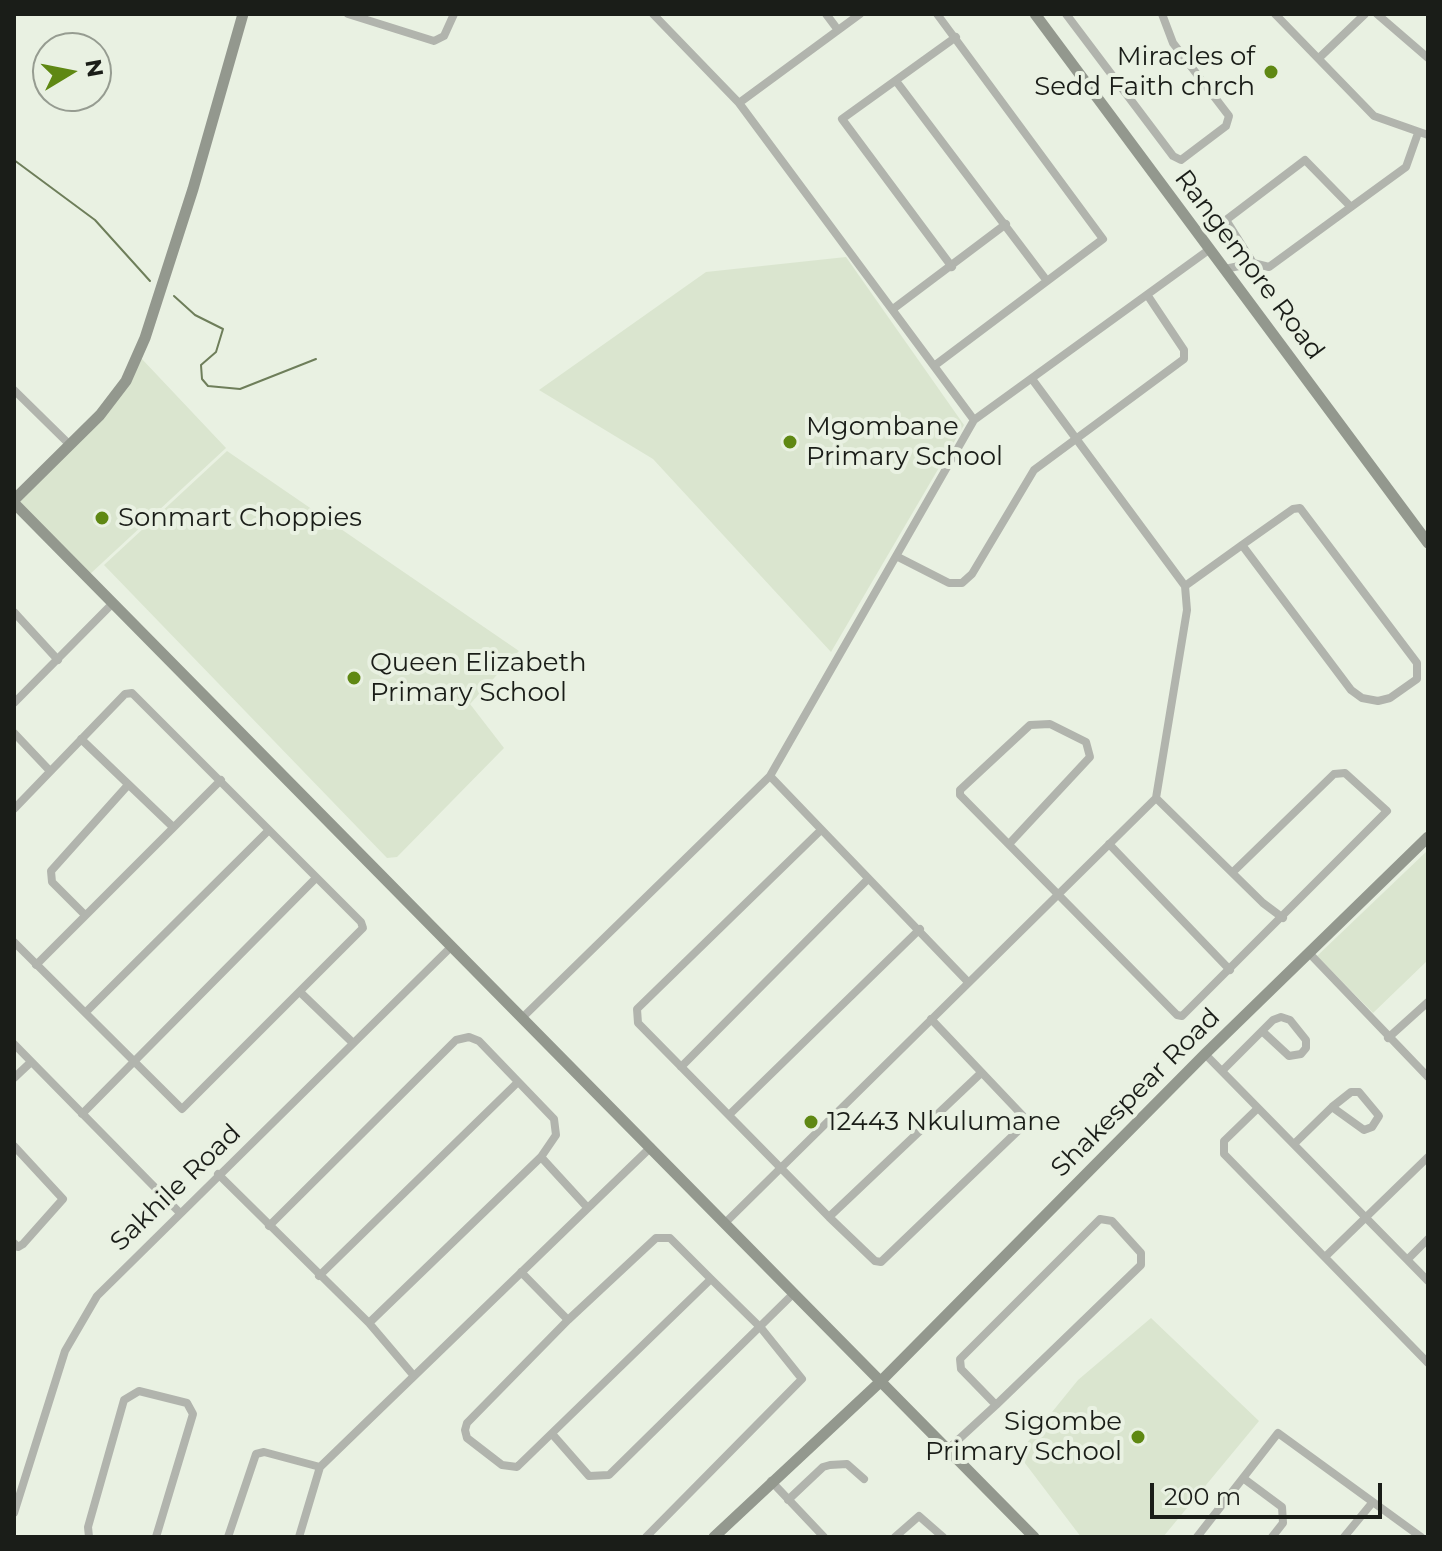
<!DOCTYPE html>
<html>
<head>
<meta charset="utf-8">
<style>
  body { margin:0 }
  #map { position:relative; width:1442px; height:1551px; overflow:hidden; background:#e9f1e2; font-family:Montserrat,sans-serif }
  canvas { display:block }
  .frame { position:absolute; inset:0; border:16px solid #1a1d18; pointer-events:none }
  .north { position:absolute; left:32px; top:32px; width:80px; height:80px; box-sizing:border-box; background:#e9f1e2; border:2px solid #969c91; border-radius:50%; rotate:80deg; font-size:22px; font-weight:700; line-height:32px; text-align:center; color:#1a1d18 }
  .north::after { content:''; display:block; margin:auto; width:28px; height:36px; background:#5f8813; clip-path:polygon(50% 0,100% 100%,50% 72%,0 100%) }
  .scale { position:absolute; left:1150px; top:1483px; width:232px; height:36px; box-sizing:border-box; border:4px solid #1a1d18; border-top:0; padding-left:10px; font-size:24px; line-height:28px; white-space:nowrap; color:#1a1d18; -webkit-text-stroke:6px #e9f1e2; paint-order:stroke }
</style>
</head>
<body>
<div id="map">
<canvas width="1442" height="1551"></canvas>
<div class="frame"></div>
<div class="north">N</div>
<div class="scale">200 m</div>
</div>
<script>
const context = document.querySelector('canvas').getContext('2d');
context.lineJoin = 'round';
function fillPath(path, color) { context.fillStyle = color; context.fill(path, 'evenodd'); }
const shape = rows => new Path2D(rows.map(r => 'M' + r).join(''));
function trace(path, color, width, dash) { context.strokeStyle = color; context.lineWidth = width; context.lineCap = dash ? 'butt' : 'round'; context.setLineDash(dash || []); context.stroke(path); }
function write(font, color, halo, rows, align = 'center') {
  context.font = font + ' Montserrat,sans-serif'; context.lineWidth = 8; context.setLineDash([]); context.textBaseline = 'middle'; context.strokeStyle = halo; context.fillStyle = color; for (const [text, x, y, turn = 0] of rows) {
    context.save(); context.translate(x, y); context.rotate((+turn || 0) * Math.PI / 180); context.textAlign = isNaN(turn) ? turn : align; if (halo) context.strokeText(text, 0, 0); context.fillText(text, 0, 0); context.restore();
  }
}
fillPath(shape([
  [846,257,964,425,831,652,653,459,539,390,706,272],
  [141,358,226,448,89,575,17,501,107,414],
  [227,451,519,651,470,704,504,748,397,857,387,858,104,565],
  [1428,850,1428,960,1373,1013,1317,956],
  [1151,1318,1259,1421,1163,1537,1081,1537,1018,1454,1078,1380]
]), '#dae5cf');
trace(shape([
  [14,160,95,220,150,281],
  [174,296,195,315,223,329,216,352,201,365,202,379,208,386,240,389,316,359]
]), '#6e7e5a', 2);
trace(shape([
  [348,14,434,41,444,36,454,14],
  [653,14,739,103,974,420],
  [826,14,838,30],
  [1066,14,1173,156,1181,160,1226,126,1229,116,1173,43,1162,14],
  [1275,14,1374,116,1428,135],
  [1377,14,1428,58],
  [1319,58,1365,14],
  [896,81,1047,281],
  [739,103,860,14],
  [1351,207,1305,160,1226,220,1253,263,1269,267,1351,207,1406,167,1418,133],
  [952,267,842,119,956,37],
  [1225,269,1253,263],
  [893,309,1006,224],
  [934,366,1103,239,937,14],
  [14,390,70,445],
  [898,557,949,583,962,583,972,574,1034,470,1184,359,1184,350,1148,296],
  [1185,586,1242,545,1293,509,1300,508,1417,663,1417,679,1390,698,1378,701,1362,698,1351,690,1242,545],
  [14,612,58,660],
  [14,703,113,603],
  [14,733,50,771],
  [81,739,173,827],
  [770,776,968,982],
  [1156,798,1263,903,1283,918],
  [14,809,125,694,132,693,361,922,363,928,182,1109,14,942],
  [821,830,637,1009,638,1023,829,1217,875,1261,881,1262,1024,1125,1023,1116,931,1019],
  [1009,844,1090,757,1086,742,1050,724,1030,725,960,790,960,795,1177,1015,1182,1016,1387,811,1345,773,1334,774,1233,872],
  [1109,844,1230,970],
  [85,915,52,882,51,871,128,785],
  [1310,954,1428,1077],
  [36,965,221,780],
  [301,993,353,1043],
  [86,1012,269,830],
  [522,1018,770,776,974,420,1210,249],
  [1388,1038,1428,1002],
  [14,1044,180,1213],
  [1205,1054,1428,1281],
  [681,1067,868,879],
  [1222,1071,1273,1020,1281,1017,1290,1020,1306,1040,1306,1048,1301,1054,1289,1056,1262,1031],
  [14,1078,31,1062],
  [1257,1109,1224,1141,1224,1154,1428,1363],
  [82,1114,316,878],
  [730,1114,920,929],
  [1294,1144,1332,1107,1351,1092,1359,1092,1379,1116,1372,1127,1364,1130,1332,1107],
  [14,1146,63,1199,23,1244,18,1247,14,1243],
  [541,1157,586,1206],
  [218,1174,369,1323,414,1376],
  [829,1217,981,1073],
  [726,1222,1156,798,1187,610,1185,586,1032,379],
  [269,1226,456,1040,469,1037,479,1041,554,1119,556,1135,541,1157,369,1323],
  [1326,1256,1428,1157],
  [1408,1259,1428,1239],
  [521,1272,568,1320],
  [319,1276,518,1082],
  [553,1435,589,1476,609,1475,794,1293],
  [946,1451,996,1405,1141,1265,1141,1253,1112,1221,1100,1219,960,1359,961,1369,996,1405],
  [1243,1478,1282,1507,1283,1523,1272,1537],
  [771,1481,824,1537],
  [788,1500,823,1467,830,1465,847,1464,864,1479],
  [14,1513,65,1351,97,1296,452,946],
  [89,1537,88,1527,124,1400,139,1391,187,1403,193,1414,156,1537],
  [228,1537,256,1454,264,1452,320,1467],
  [299,1537,320,1467,651,1147],
  [646,1537,802,1379,761,1328,711,1279,670,1238,656,1238,568,1320,467,1423,465,1430,467,1438,502,1465,517,1467,711,1279],
  [895,1537,919,1516,943,1537],
  [1197,1537,1278,1433,1421,1537],
  [1344,1537,1372,1503]
]), '#b1b4ad', 8);
trace(shape([
  [1035,14,1428,543],
  [14,500,100,415,126,381,145,338,193,189,243,14],
  [14,503,1034,1537],
  [714,1537,879,1383,1205,1054,1428,837]
]), '#93988e', 11);
for (const [x, y, r, color] of [
  [1271,72,8,"#5f8813"],
  [790,442,8,"#5f8813"],
  [102,518,8,"#5f8813"],
  [354,678,8,"#5f8813"],
  [811,1122,8,"#5f8813"],
  [1138,1437,8,"#5f8813"]
]) { const dot = new Path2D(); dot.arc(x, y, r, 0, 2 * Math.PI); context.fillStyle = color; context.fill(dot); trace(dot, '#e9f1e2', 3); }
write('26px', '#1a1d18', '#e9f1e2', [
  ["Miracles of",1255,57,"right"],
  ["Sedd Faith chrch",1255,87,"right"],
  ["Mgombane",806,427],
  ["Primary School",806,457],
  ["Sonmart Choppies",118,518],
  ["Queen Elizabeth",370,663],
  ["Primary School",370,693],
  ["12443 Nkulumane",827,1122],
  ["Sigombe",1122,1422,"right"],
  ["Primary School",1122,1452,"right"]
], 'left');
write('26px', '#1a1d18', '#e9f1e2', [
  ["Rangemore Road",1249,265,53],
  ["Shakespear Road",1136,1093,-45],
  ["Sakhile Road",176,1188,-44]
]);
</script>
</body>
</html>
